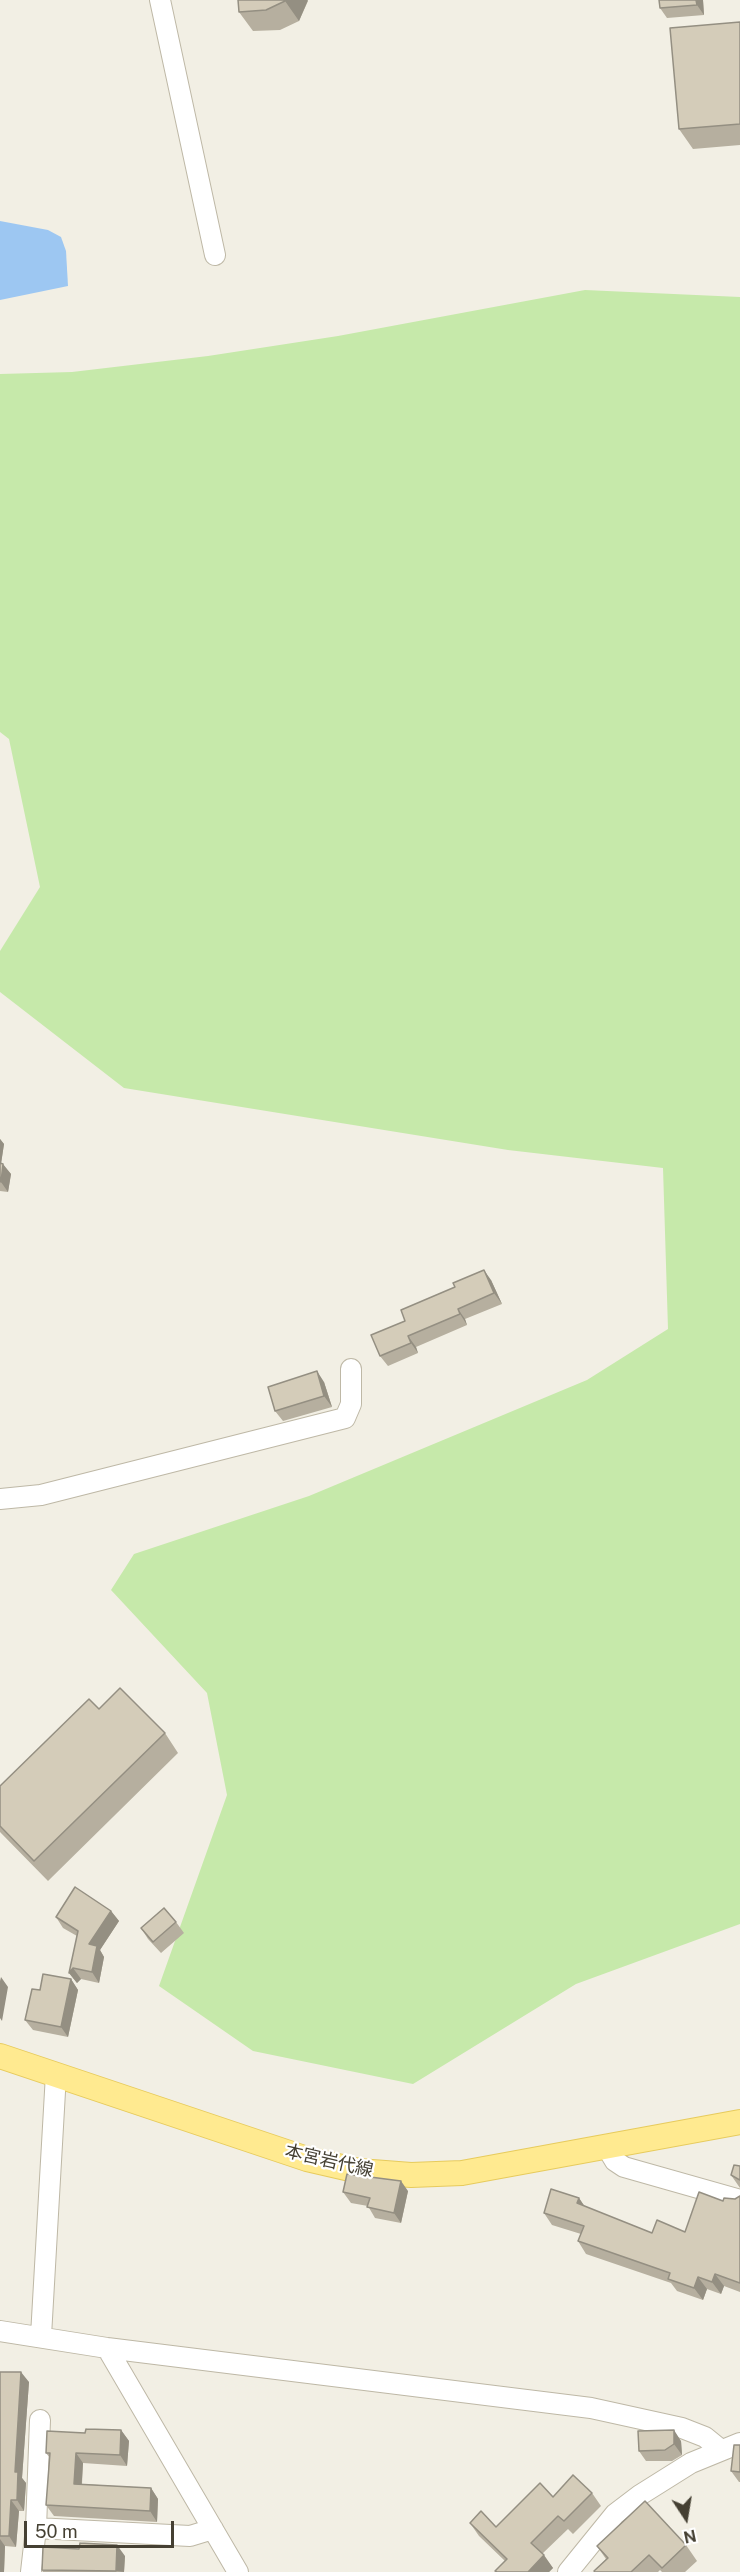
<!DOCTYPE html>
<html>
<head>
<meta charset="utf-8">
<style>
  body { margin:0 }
  #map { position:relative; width:740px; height:2572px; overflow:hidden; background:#f2efe4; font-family:"Public Sans",sans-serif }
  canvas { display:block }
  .north { position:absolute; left:656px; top:2488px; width:60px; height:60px; -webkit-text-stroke:4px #fff; paint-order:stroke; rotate:168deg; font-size:16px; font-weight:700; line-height:24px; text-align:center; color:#454033 }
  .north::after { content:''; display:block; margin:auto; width:21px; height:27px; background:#454033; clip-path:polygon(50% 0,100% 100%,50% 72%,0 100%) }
  .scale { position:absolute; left:24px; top:2521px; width:150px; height:27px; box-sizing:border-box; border:3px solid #454033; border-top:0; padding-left:8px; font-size:18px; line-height:21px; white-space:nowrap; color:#454033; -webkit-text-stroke:4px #fff; paint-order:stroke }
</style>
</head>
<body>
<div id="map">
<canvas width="740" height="2572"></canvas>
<div class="north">N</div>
<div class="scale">50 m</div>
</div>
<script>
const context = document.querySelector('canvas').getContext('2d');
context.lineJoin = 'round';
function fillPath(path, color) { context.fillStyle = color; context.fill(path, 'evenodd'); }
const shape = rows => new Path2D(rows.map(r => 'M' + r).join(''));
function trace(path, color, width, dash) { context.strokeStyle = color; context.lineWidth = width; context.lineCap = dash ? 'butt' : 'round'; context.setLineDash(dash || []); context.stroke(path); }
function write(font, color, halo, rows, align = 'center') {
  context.font = font + ' "Public Sans","Noto Sans JP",sans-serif'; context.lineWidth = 4.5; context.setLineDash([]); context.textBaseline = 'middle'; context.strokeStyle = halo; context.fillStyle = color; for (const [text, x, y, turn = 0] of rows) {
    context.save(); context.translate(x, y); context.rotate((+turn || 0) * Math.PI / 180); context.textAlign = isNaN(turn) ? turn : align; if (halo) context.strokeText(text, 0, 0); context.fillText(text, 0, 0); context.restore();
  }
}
fillPath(shape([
  [585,290,740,297,740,1924,576,1984,413,2084,253,2051,159,1986,227,1795,207,1693,111,1590,134,1554,309,1496,587,1380,668,1329,663,1168,508,1150,124,1088,0,992,0,951,40,887,9,739,0,732,0,374,72,372,208,356,338,336]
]), '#c6e9aa');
fillPath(shape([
  [0,221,48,230,61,237,66,251,68,286,0,300]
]), '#9dc7f2');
const minor = shape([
  [160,0,215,255],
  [0,1499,41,1495,345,1418,351,1404,351,1369],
  [606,2146,615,2161,624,2167,740,2200],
  [0,2331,107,2348,591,2408,682,2428,705,2437,721,2450],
  [41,2336,56,2074],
  [107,2348,238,2572],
  [40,2420,36,2528,190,2536,213,2529],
  [31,2572,36,2528],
  [568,2572,615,2514,640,2495,691,2463,740,2443]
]);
const major = shape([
  [0,2056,307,2159,359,2171,411,2175,462,2173,740,2122]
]);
trace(minor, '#beb8a6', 22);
trace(major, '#e7cb5d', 26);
trace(minor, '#fff', 20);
trace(major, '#ffea90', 24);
fillPath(shape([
  [238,0,308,1,299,21,280,30,253,31,239,12],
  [703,0,704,15,667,18,660,8],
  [740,22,740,145,693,149,679,129],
  [0,1139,4,1144,1,1163,11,1174,8,1192,0,1191],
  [491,1280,502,1304,465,1319,467,1325,416,1347,418,1353,388,1366,380,1356,405,1321],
  [324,1382,332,1407,283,1421,275,1411],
  [99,1709,165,1733,178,1753,48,1881,0,1832,0,1786],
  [111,1911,119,1921,100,1950,104,1957,99,1983,81,1979,77,1983,69,1973,77,1936,63,1928,56,1917],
  [176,1922,184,1933,161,1953,148,1939,141,1928],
  [71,1979,78,1990,68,2037,33,2030,25,2020,40,1990],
  [740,2166,740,2188,731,2175],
  [408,2191,401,2223,375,2218,368,2206,351,2203,343,2192],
  [740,2196,740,2292,724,2286,721,2294,707,2289,703,2300,677,2291,671,2283,586,2254,578,2241,581,2234,552,2225,544,2213,579,2198,585,2207,652,2233,685,2232,723,2201,735,2199],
  [0,2372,29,2382,22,2478,26,2483,24,2511,19,2511,16,2547,5,2546,4,2572,0,2572],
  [121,2430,129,2441,127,2466,83,2463,82,2484,151,2488,158,2499,157,2522,54,2516,46,2505,50,2458,46,2453,85,2433],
  [681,2441,682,2455,672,2461,646,2461,639,2451],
  [740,2445,740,2482,739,2482,731,2471],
  [592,2493,601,2506,573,2534,568,2529,542,2554,553,2568,549,2572,496,2572,505,2561,479,2536,470,2523,496,2527,553,2497],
  [686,2545,697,2561,685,2572,662,2572,660,2570,658,2572,594,2572,606,2559,597,2546],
  [125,2556,124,2572,43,2572,42,2570]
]), '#b6af9f');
fillPath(shape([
  [286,0,308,0,299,21,285,1],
  [696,0,703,0,704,15,697,5],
  [0,1139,4,1144,0,1171],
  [3,1164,11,1174,8,1192,1,1182],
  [484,1270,491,1280,502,1304,494,1293],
  [458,1309,465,1319,467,1325,460,1314],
  [408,1336,416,1347,418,1353,411,1343],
  [317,1371,324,1382,332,1407,324,1396],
  [111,1911,119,1921,100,1950,104,1957,99,1983,92,1972,89,1944],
  [73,1968,81,1979,77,1983,69,1973],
  [1,1977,8,1987,2,2021,0,2018,0,1981],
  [71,1979,78,1990,68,2037,61,2027],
  [401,2181,408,2191,401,2223,394,2213],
  [579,2198,587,2210,577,2203],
  [715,2274,724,2286,721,2294,712,2282],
  [698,2277,707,2289,703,2300,694,2288],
  [21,2372,29,2382,22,2478,26,2483,24,2511,17,2500,15,2472],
  [121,2430,129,2441,127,2466,120,2455],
  [674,2430,681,2441,682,2455,674,2444],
  [76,2453,83,2463,81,2494,74,2484],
  [151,2488,158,2499,157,2522,150,2511],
  [11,2500,19,2511,16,2547,9,2536],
  [0,2539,5,2546,4,2572,0,2572],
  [117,2545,125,2556,124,2572,116,2571],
  [544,2555,553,2568,549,2572,528,2572]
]), '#948f82');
const building = shape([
  [238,0,286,0,285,1,266,10,239,12,238,0],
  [659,0,696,0,697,5,660,8,659,0],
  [740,22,740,124,679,129,670,28,740,22],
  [0,1163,3,1164,1,1182,0,1181,0,1163],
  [484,1270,494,1293,458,1309,460,1314,408,1336,411,1343,380,1356,371,1335,405,1321,401,1310,455,1287,453,1283,484,1270],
  [317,1371,324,1396,275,1411,268,1387,317,1371],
  [120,1688,165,1733,34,1861,0,1826,0,1786,89,1699,99,1709,120,1688],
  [75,1887,111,1911,89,1944,97,1946,92,1972,73,1968,69,1973,78,1931,56,1917,75,1887],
  [164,1908,176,1922,153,1942,141,1928,164,1908],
  [43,1974,71,1979,61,2027,25,2020,32,1989,40,1990,43,1974],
  [734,2165,740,2166,740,2180,731,2175,734,2165],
  [347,2174,401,2181,394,2213,367,2207,370,2198,343,2192,347,2174],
  [551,2189,579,2198,577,2203,652,2233,657,2220,685,2232,699,2192,723,2201,724,2198,735,2199,740,2196,740,2283,715,2274,712,2282,698,2277,694,2288,668,2279,670,2273,578,2241,584,2226,544,2213,551,2189],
  [0,2372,21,2372,15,2472,18,2472,17,2500,11,2500,9,2536,0,2536,0,2372],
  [86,2429,121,2430,120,2455,76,2453,74,2484,151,2488,150,2511,46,2505,50,2453,46,2453,47,2431,85,2433,86,2429],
  [674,2430,674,2444,665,2450,639,2451,638,2431,674,2430],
  [734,2445,740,2445,740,2472,731,2471,734,2445],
  [573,2475,592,2493,564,2521,558,2516,531,2543,544,2555,528,2572,497,2572,495,2571,507,2559,470,2523,481,2511,496,2527,540,2483,553,2497,573,2475],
  [645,2501,686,2545,662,2568,649,2555,631,2572,595,2572,594,2571,608,2558,597,2546,645,2501],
  [80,2543,117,2545,116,2571,42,2570,43,2547,79,2549,80,2543]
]);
fillPath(building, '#d4ccb9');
trace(building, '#948f82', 1.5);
write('18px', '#454033', '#fff', [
  ["本宮岩代線",329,2161,13]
]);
</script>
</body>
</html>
